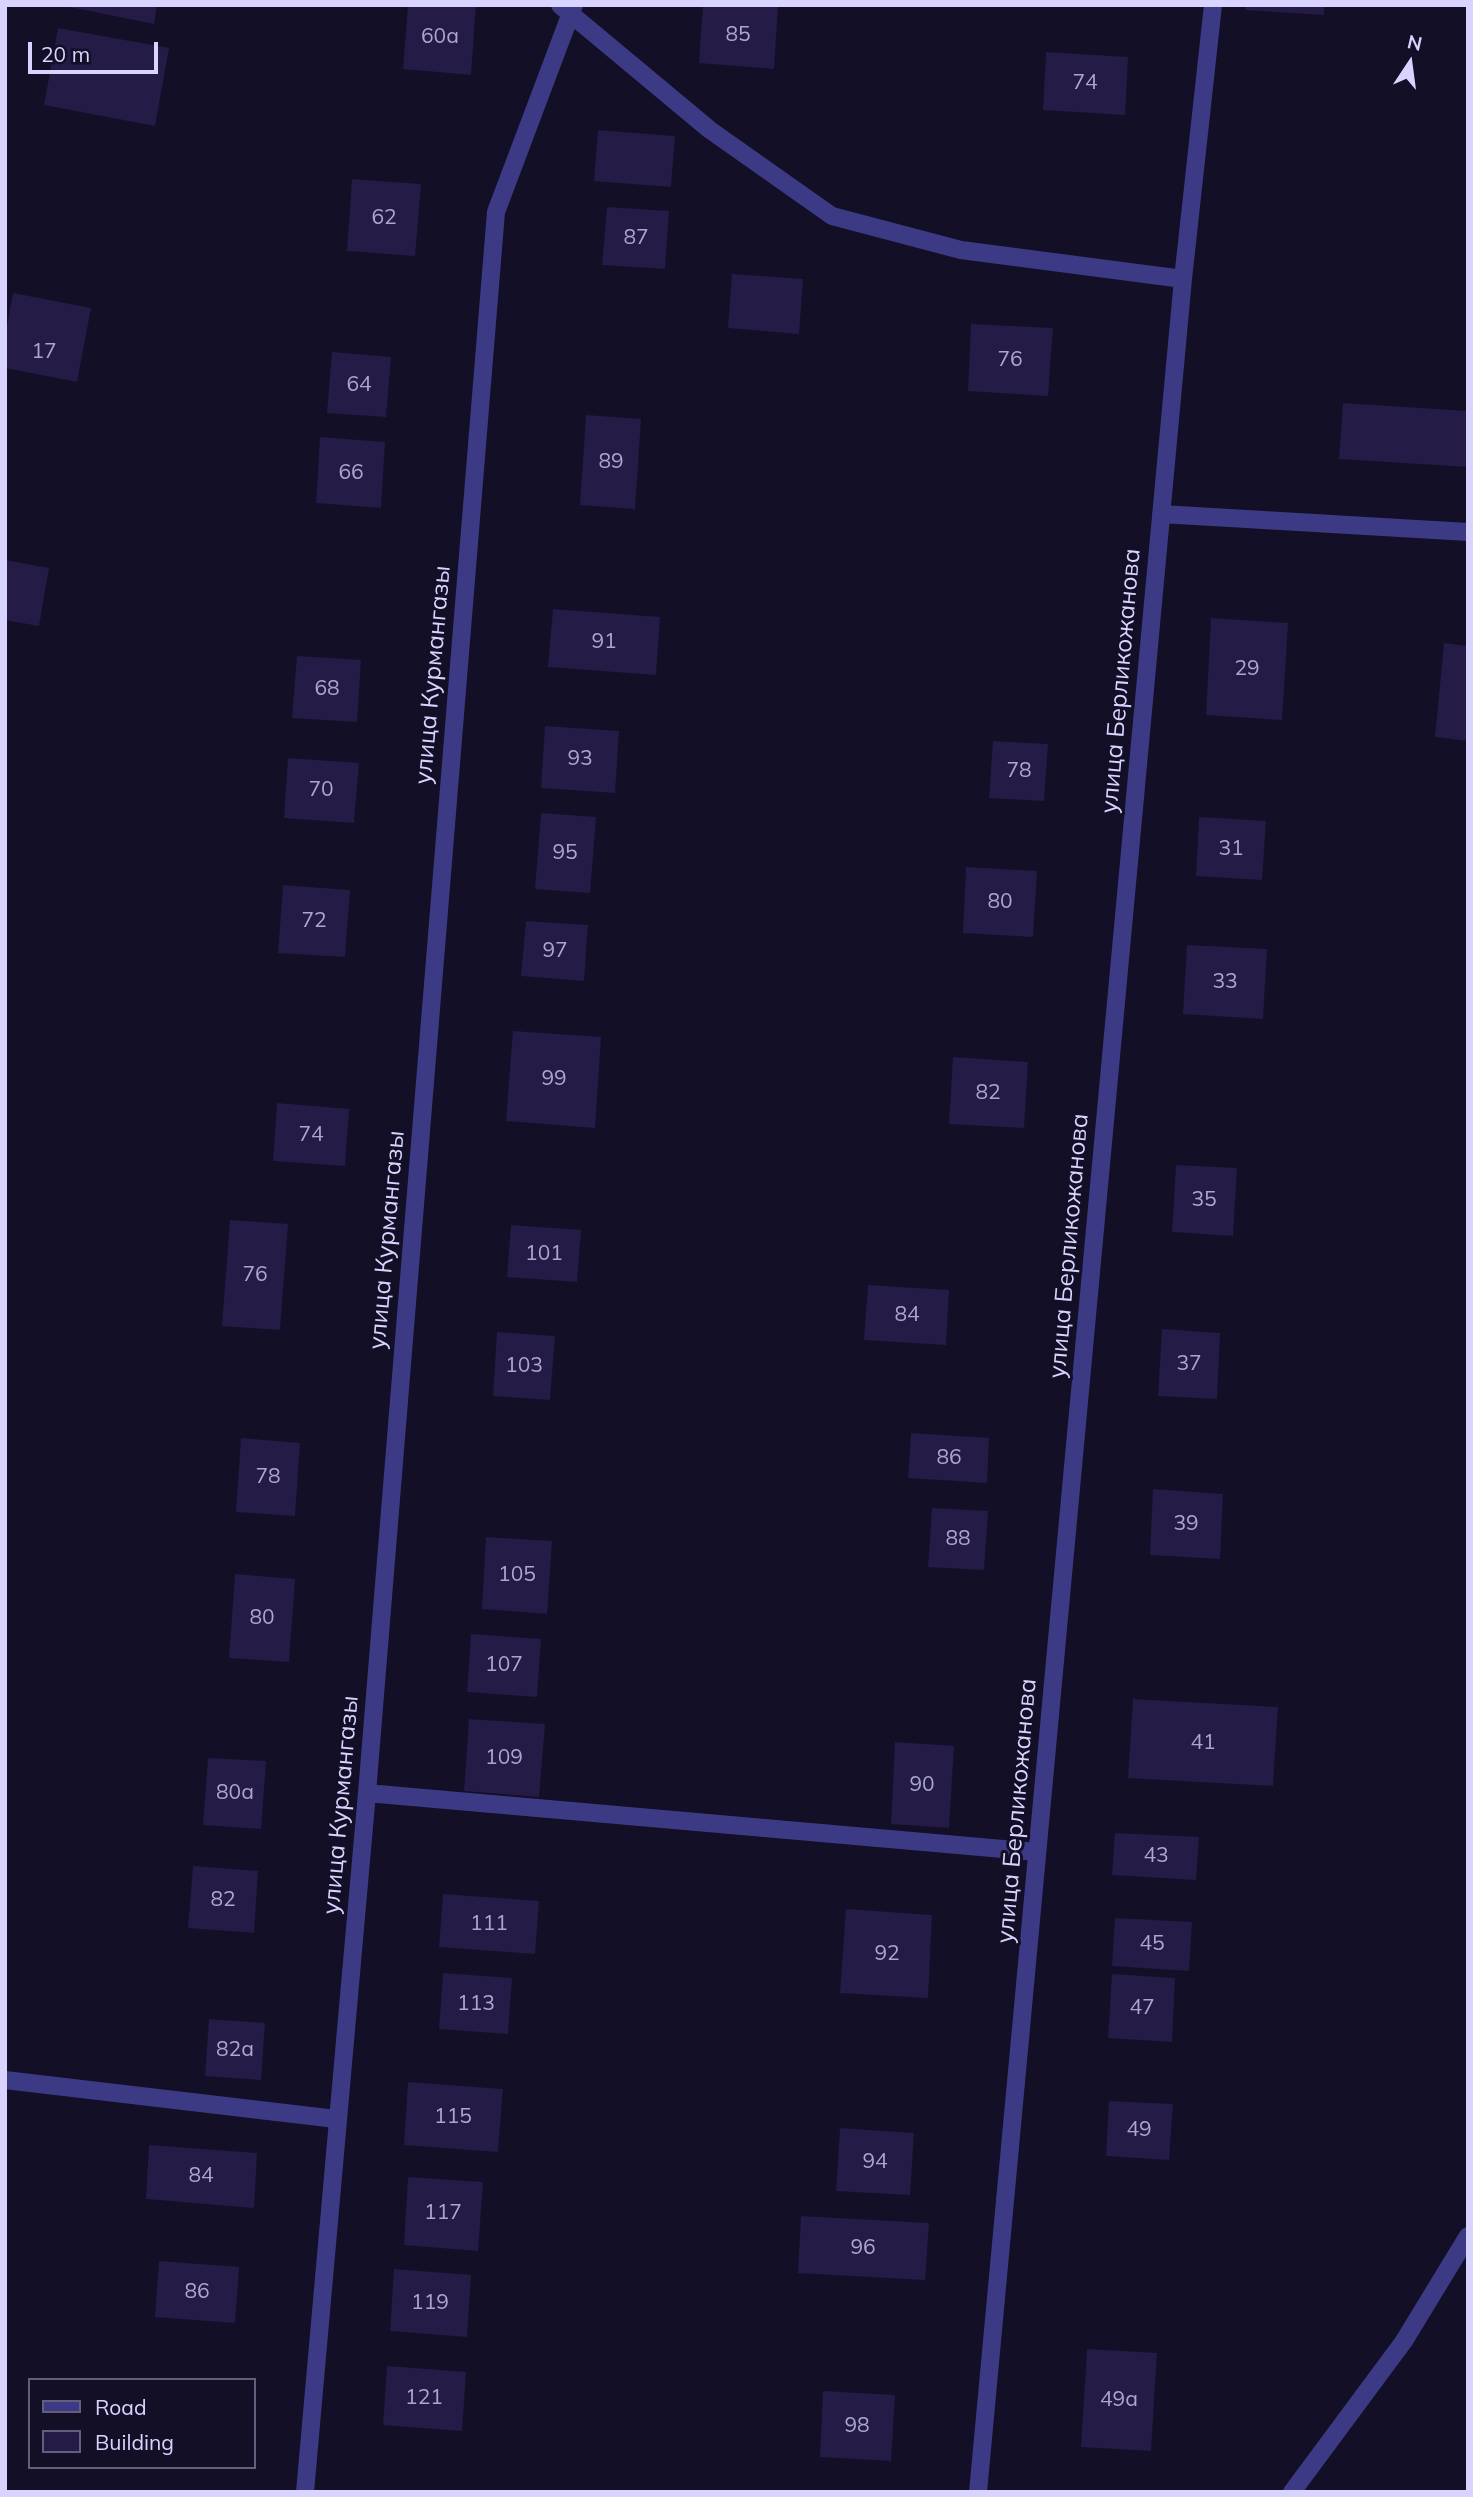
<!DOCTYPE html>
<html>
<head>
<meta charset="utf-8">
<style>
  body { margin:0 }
  #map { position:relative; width:1473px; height:2497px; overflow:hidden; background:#130f26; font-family:Mulish,sans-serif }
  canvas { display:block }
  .frame { position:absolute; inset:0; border:7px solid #d9d4ff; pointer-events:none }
  .legend { position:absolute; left:28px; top:2378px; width:228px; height:91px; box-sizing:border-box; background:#130f26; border:2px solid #625e7d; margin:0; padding:9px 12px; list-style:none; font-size:21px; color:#d9d4ff }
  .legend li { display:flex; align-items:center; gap:14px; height:35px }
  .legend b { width:35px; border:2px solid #625e7d }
  .north { position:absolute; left:1375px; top:28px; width:70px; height:70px; -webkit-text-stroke:5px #130f26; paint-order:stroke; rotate:13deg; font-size:19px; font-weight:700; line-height:28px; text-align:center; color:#d9d4ff }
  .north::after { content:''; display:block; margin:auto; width:24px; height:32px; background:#d9d4ff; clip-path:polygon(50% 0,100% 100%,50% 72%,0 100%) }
  .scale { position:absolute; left:28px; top:42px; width:130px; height:32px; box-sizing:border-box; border:4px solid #d9d4ff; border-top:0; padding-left:9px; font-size:21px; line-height:24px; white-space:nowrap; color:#d9d4ff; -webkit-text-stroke:5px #130f26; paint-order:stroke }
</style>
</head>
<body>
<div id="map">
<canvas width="1473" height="2497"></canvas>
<div class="frame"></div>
<ul class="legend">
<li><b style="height:9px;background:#3d3a85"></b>Road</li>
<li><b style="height:19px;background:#241b47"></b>Building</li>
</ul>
<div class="north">N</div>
<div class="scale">20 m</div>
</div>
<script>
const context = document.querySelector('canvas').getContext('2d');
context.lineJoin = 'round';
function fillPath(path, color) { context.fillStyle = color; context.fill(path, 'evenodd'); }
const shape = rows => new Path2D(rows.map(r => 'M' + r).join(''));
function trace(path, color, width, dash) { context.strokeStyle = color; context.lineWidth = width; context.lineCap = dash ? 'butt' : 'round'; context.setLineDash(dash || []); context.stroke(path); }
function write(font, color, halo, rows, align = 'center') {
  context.font = font + ' Mulish,sans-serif'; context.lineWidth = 6; context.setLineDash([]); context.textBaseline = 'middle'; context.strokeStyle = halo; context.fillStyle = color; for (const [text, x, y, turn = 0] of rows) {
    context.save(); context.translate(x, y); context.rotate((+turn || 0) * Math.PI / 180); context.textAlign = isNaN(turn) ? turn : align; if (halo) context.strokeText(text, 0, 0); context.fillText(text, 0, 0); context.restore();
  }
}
fillPath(shape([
  [60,5,157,5,154,24],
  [408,5,476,5,471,75,403,69],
  [703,5,778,7,774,69,699,63],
  [1246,5,1324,5,1324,15,1245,10],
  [58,28,169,48,155,126,44,105],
  [1046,52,1128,57,1125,115,1043,110],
  [598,130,675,136,671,187,594,181],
  [352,179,421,184,415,256,347,251],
  [607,207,669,211,665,269,602,265],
  [732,274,803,279,799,334,728,328],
  [13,293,91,308,77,382,5,368,5,337],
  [971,324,1053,328,1048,396,968,391],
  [332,352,391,357,386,417,327,413],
  [1343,403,1468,411,1468,467,1339,459],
  [586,415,641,419,635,509,580,505],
  [320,437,385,442,381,508,316,503],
  [5,560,49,568,39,626,5,620],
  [553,609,660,617,656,675,548,667],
  [1211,618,1288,623,1282,720,1206,715],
  [1444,643,1468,646,1468,741,1435,737],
  [297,656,361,660,357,722,292,718],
  [545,726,619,731,615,793,541,788],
  [993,741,1048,744,1044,801,989,798],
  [288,758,359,763,354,823,284,818],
  [541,813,596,817,590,893,535,889],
  [1199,817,1266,821,1262,880,1196,876],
  [966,867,1037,871,1033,937,963,933],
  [283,885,350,890,345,957,278,953],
  [526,921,588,925,584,981,521,976],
  [1187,945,1267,949,1263,1019,1183,1014],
  [513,1031,601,1037,595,1128,506,1121],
  [953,1057,1028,1062,1024,1128,949,1124],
  [277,1103,349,1109,345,1166,273,1161],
  [1176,1165,1237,1168,1233,1236,1172,1232],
  [230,1220,288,1224,280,1330,222,1326],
  [511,1225,581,1230,577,1282,507,1277],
  [868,1285,949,1290,946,1345,864,1340],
  [1162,1329,1220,1333,1217,1399,1158,1396],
  [497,1332,555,1336,550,1400,493,1396],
  [911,1433,989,1438,987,1483,908,1478],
  [241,1438,300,1443,295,1516,236,1512],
  [1153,1489,1223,1494,1220,1559,1150,1555],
  [932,1508,988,1511,984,1570,928,1567],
  [486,1537,552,1541,547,1614,482,1609],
  [235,1574,295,1579,289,1662,229,1658],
  [471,1634,541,1639,537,1697,467,1692],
  [1133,1699,1278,1707,1273,1786,1128,1778],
  [469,1719,545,1724,539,1797,464,1791],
  [895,1742,954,1746,949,1828,891,1824],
  [208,1758,266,1761,261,1829,203,1825],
  [1115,1833,1199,1837,1196,1880,1112,1875],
  [193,1866,258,1871,254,1933,188,1928],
  [443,1894,539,1901,535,1954,439,1947],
  [846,1909,932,1915,928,1998,840,1993],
  [1115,1918,1192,1922,1189,1971,1112,1966],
  [443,1973,512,1978,508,2034,439,2029],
  [1112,1974,1175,1978,1172,2042,1108,2038],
  [209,2019,265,2023,261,2080,205,2076],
  [408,2082,503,2089,498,2152,404,2145],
  [1109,2101,1173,2104,1169,2160,1106,2156],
  [840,2128,914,2133,910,2195,836,2191],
  [149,2145,257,2153,254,2208,146,2199],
  [408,2177,483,2182,478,2251,404,2245],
  [801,2216,929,2223,925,2280,798,2273],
  [159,2261,239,2267,235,2323,155,2317],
  [394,2269,471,2275,467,2337,390,2331],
  [1087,2349,1157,2353,1151,2451,1081,2447],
  [387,2366,466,2372,462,2431,383,2425],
  [823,2391,895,2395,891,2461,820,2457]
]), '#241b47');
trace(shape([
  [560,5,710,130,832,216,961,250,1183,279],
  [1161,514,1468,532],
  [367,1793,1037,1852],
  [5,2080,336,2119],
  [305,2492,367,1793,496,212,574,5],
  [978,2492,1183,279,1213,5],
  [1292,2492,1404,2341,1468,2236]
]), '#3d3a85', 18);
write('21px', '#aca6d1', null, [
  ["85",738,35],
  ["60а",440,37],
  ["74",1085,83],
  ["62",384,218],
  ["87",636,238],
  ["17",44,352],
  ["76",1010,360],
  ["64",359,385],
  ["89",611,462],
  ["66",351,473],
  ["91",604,642],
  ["29",1247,669],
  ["68",327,689],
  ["93",580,759],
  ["78",1019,771],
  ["70",321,790],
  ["31",1231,849],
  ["95",565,853],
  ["80",1000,902],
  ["72",314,921],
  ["97",555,951],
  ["33",1225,982],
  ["99",554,1079],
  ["82",988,1093],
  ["74",311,1135],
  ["35",1204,1200],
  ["101",544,1254],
  ["76",255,1275],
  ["84",907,1315],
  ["37",1189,1364],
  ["103",524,1366],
  ["86",949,1458],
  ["78",268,1477],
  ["39",1186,1524],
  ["88",958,1539],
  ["105",517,1575],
  ["80",262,1618],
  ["107",504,1665],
  ["41",1203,1743],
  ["109",504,1758],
  ["90",922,1785],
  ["80а",235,1793],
  ["43",1156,1856],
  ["82",223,1900],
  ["111",489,1924],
  ["45",1152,1944],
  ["92",887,1954],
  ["113",476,2004],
  ["47",1142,2008],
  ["82а",235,2050],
  ["115",453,2117],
  ["49",1139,2130],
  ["94",875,2162],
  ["84",201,2176],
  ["117",443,2213],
  ["96",863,2248],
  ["86",197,2292],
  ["119",430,2303],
  ["121",424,2398],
  ["49а",1119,2400],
  ["98",857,2426]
]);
write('24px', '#d9d4ff', '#130f26', [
  ["улица Курмангазы",433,675,-85],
  ["улица Берликожанова",1121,681,-85],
  ["улица Курмангазы",387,1240,-85],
  ["улица Берликожанова",1069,1246,-85],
  ["улица Курмангазы",341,1805,-85],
  ["улица Берликожанова",1017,1811,-85]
]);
</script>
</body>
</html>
